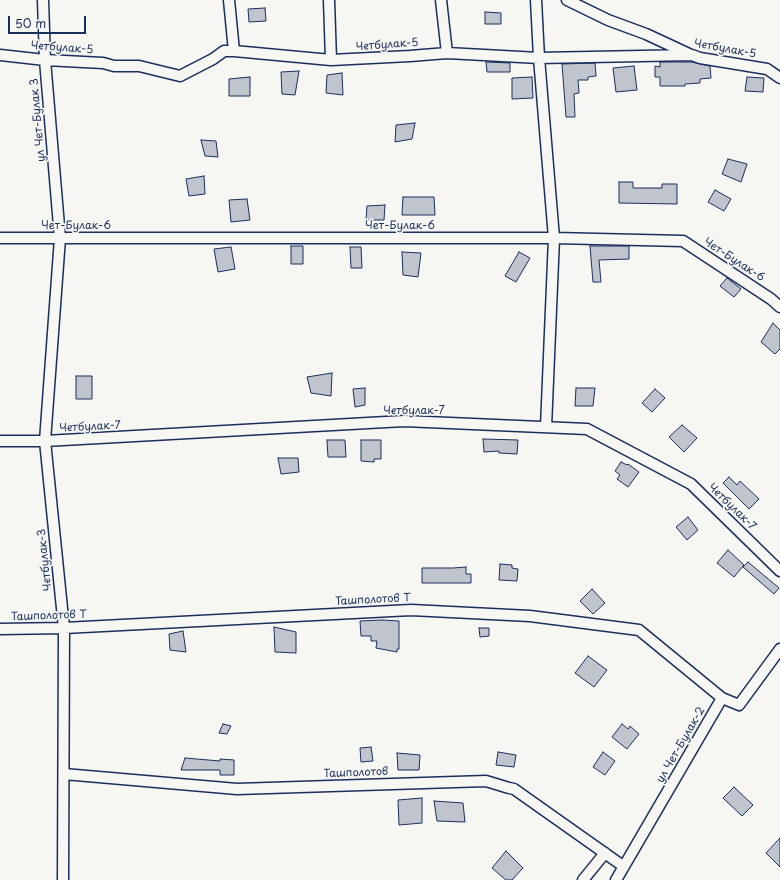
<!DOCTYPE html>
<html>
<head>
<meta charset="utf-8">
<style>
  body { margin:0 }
  #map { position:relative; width:780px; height:880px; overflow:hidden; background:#f6f6f2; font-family:"Playpen Sans",sans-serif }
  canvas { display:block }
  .scale { position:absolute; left:8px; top:16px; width:78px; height:18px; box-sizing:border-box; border:2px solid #1b2f5e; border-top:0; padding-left:5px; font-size:12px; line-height:14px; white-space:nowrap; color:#1b2f5e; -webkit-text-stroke:3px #f6f6f2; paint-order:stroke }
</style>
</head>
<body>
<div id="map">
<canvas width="780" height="880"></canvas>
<div class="scale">50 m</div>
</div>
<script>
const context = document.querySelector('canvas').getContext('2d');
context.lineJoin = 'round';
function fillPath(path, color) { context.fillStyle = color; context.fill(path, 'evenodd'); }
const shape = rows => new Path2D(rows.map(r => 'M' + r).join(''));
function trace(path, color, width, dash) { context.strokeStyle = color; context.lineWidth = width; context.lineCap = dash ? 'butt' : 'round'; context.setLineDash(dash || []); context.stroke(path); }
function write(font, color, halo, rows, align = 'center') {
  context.font = font + ' "Playpen Sans",sans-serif'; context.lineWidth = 3.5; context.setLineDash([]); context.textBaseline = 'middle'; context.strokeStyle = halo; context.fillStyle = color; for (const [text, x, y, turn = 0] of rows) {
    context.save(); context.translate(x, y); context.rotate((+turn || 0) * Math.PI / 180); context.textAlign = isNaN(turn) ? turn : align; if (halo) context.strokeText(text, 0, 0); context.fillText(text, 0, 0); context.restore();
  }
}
const building = shape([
  [265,8,266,21,249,22,248,9,265,8],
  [485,12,501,13,501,24,485,24,485,12],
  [486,62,510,63,510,72,487,72,486,62],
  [660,62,691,62,710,66,711,78,700,79,700,83,685,84,685,86,660,86,660,77,655,77,655,66,660,67,660,62],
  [595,63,596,76,588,77,588,80,578,80,579,93,574,94,575,117,566,117,562,64,595,63],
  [634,66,637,90,616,92,613,68,634,66],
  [299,71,295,95,282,94,281,72,299,71],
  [342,73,343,95,326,93,327,75,342,73],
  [250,77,250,96,229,96,229,79,250,77],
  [532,77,533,98,512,99,512,78,532,77],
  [747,77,764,78,763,92,745,91,747,77],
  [415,123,412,139,395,142,396,125,415,123],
  [201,140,216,141,218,157,205,156,201,140],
  [728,159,747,164,741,182,722,174,728,159],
  [204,176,205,194,189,196,186,179,204,176],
  [619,182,633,182,633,188,662,188,662,184,677,184,677,204,619,203,619,182],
  [715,190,731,199,724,211,708,202,715,190],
  [403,197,434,197,435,215,402,215,403,197],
  [247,199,250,220,231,222,229,200,247,199],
  [385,205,384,220,366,220,367,206,385,205],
  [291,246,303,246,303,264,291,264,291,246],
  [590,246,629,246,629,259,599,260,601,282,593,282,590,246],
  [231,247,235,269,218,272,214,249,231,247],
  [350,247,361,247,362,268,351,268,350,247],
  [402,252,421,253,418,277,403,275,402,252],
  [519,252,530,258,516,282,505,276,519,252],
  [727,278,741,289,734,297,720,286,727,278],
  [773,323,780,330,780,349,775,354,761,342,773,323],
  [332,373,331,396,311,393,307,377,332,373],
  [76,376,92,376,92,399,76,399,76,376],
  [365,388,365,405,355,407,353,389,365,388],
  [576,388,595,388,593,406,575,406,576,388],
  [655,389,665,398,652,412,642,403,655,389],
  [682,425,697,438,684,452,669,437,682,425],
  [483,439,518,440,517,454,499,453,499,451,484,452,483,439],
  [327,440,345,440,346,457,328,457,327,440],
  [361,440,381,440,381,459,374,459,374,462,361,461,361,440],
  [278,458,298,458,299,472,281,474,278,458],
  [621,462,627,465,628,464,639,472,628,487,617,479,620,475,615,471,621,462],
  [729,477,737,485,740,481,759,499,749,509,723,483,729,477],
  [688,517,698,530,687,540,676,527,688,517],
  [728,550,744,565,734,577,717,563,728,550],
  [748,562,779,588,774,594,743,567,748,562],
  [500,564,512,565,512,568,518,569,517,581,499,580,500,564],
  [466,567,466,574,471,574,471,583,422,583,422,568,453,568,466,567],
  [592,589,605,603,593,614,580,601,592,589],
  [382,620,399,621,399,649,397,649,397,652,376,648,377,641,371,641,371,636,361,636,360,621,382,620],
  [274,627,296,632,296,653,275,652,274,627],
  [479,628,489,628,489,636,480,637,479,628],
  [183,631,186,652,170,650,169,634,183,631],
  [588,656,607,670,594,687,575,673,588,656],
  [223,724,231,726,227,734,219,733,223,724],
  [622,724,628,729,630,726,639,734,627,749,612,737,622,724],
  [371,747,373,761,361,762,360,748,371,747],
  [498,752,516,755,514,767,496,765,498,752],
  [603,752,615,761,605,775,593,767,603,752],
  [397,753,420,755,419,770,398,770,397,753],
  [185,758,220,761,220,759,234,760,234,775,220,775,220,770,181,770,185,758],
  [734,787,753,805,742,816,723,798,734,787],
  [422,798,422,823,399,825,398,800,422,798],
  [434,801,463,803,465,822,437,821,434,801],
  [780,838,780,867,766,853,780,838],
  [506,851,523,868,512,880,506,880,492,868,506,851]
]);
fillPath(building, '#c0c4cd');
trace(building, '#1b2f5e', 1);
const minor = shape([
  [43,0,45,60,60,238,45,441,64,628,63,880],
  [229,0,234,51],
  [329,0,331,60],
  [441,0,447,53],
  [536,0,539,58,554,238,546,427],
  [567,0,608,20,646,34,689,54],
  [0,55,45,60,103,63,114,66,139,66,180,76,213,59,224,51,234,51,331,60,410,56,447,53,539,58,692,55,700,58,767,69,780,78],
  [0,238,554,238,683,241,771,299,780,307],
  [0,441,45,441,404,421,587,429,691,484,780,571],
  [0,629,64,628,411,610,530,616,639,630,722,698],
  [64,774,237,789,486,781,509,788,514,789,623,866],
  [583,880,605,853],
  [616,880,722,698,739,705,780,649]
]);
trace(minor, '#1b2f5e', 13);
trace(minor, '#f6f6f2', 10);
write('11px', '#1b2f5e', '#f6f6f2', [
  ["Четбулак-5",387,45,-4],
  ["Четбулак-5",62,48,4],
  ["Четбулак-5",725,49,10],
  ["ул Чет-Булак 3",38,120,-95],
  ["Чет-Булак-6",76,226],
  ["Чет-Булак-6",400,226],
  ["Чет-Булак-6",734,260,33],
  ["Четбулак-7",414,411],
  ["Четбулак-7",90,427,-3],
  ["Четбулак-7",732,507,44],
  ["Четбулак-3",45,560,-96],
  ["Ташполотов Т",373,600,-3],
  ["Ташполотов Т",49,616,-2],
  ["ул Чет-Булак-2",681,745,-60],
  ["Ташполотов",356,773,-2]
]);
</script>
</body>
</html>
